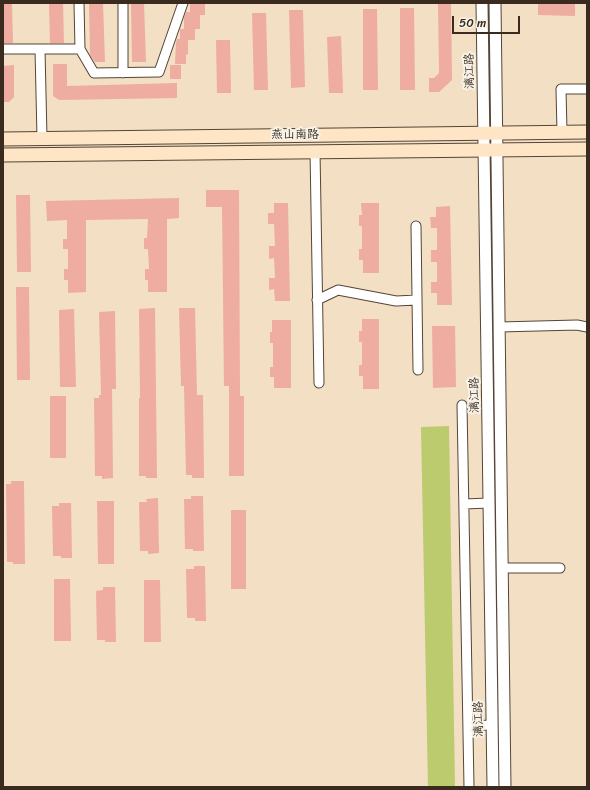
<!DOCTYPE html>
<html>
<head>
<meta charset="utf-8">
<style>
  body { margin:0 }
  #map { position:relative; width:590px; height:790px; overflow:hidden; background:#f2dfc4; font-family:Sriracha,sans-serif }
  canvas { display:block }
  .frame { position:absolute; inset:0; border:4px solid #3b2a1e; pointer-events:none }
  .scale { position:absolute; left:452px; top:16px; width:68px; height:18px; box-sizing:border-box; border:2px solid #3b2a1e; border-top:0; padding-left:5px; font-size:12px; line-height:14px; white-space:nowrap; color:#3b2a1e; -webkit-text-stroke:3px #f7f3e8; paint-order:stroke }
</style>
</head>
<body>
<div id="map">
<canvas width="590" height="790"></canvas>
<div class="frame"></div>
<div class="scale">50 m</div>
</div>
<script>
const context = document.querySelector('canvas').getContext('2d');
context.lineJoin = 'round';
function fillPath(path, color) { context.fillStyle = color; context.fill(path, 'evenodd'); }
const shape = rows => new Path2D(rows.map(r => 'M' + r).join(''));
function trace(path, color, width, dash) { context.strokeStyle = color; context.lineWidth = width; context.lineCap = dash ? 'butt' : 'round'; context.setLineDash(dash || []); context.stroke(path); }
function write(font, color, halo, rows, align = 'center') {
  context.font = font + ' Sriracha,"LXGW WenKai TC",sans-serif'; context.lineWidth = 4; context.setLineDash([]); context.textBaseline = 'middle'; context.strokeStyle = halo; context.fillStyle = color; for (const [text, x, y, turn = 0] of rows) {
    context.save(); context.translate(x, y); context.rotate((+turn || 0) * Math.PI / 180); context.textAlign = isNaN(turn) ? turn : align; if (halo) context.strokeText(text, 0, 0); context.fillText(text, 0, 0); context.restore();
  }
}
fillPath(shape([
  [449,426,455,787,428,787,421,427]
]), '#bccb6d');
fillPath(shape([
  [3,3,12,3,13,43,3,43],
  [49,3,63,3,64,43,50,43],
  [89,3,103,3,105,62,95,62,90,55],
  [131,3,144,3,146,62,132,62],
  [195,3,205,3,205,15,200,15,200,29,195,29,195,40,188,40,188,55,186,54,186,64,175,64,176,43,177,39,180,39,180,29,184,29,184,18,186,12,190,12,190,4,195,4],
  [438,3,451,3,452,80,439,92,429,92,429,78,434,78,439,73],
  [538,3,575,3,575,16,538,15],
  [400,8,414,8,415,90,400,90],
  [363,9,377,9,378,90,363,90],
  [289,10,303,10,305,87,291,88],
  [252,13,266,13,268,90,254,90],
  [341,36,343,93,329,93,327,37],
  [216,40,230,40,231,93,217,93],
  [53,64,67,64,67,86,177,83,177,98,59,100,53,96],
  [14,65,14,97,9,102,3,102,3,66],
  [170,65,181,65,181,79,170,79],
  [206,190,239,190,240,396,244,396,244,476,229,476,229,386,224,386,222,207,206,207],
  [16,195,30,195,31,272,17,272],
  [179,198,179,218,167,219,167,292,148,292,148,280,145,280,145,269,149,269,148,249,144,249,144,238,147,238,148,219,86,220,86,292,68,293,68,280,64,280,64,269,68,269,68,249,63,249,63,239,67,239,67,220,47,221,46,201],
  [274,203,288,203,290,301,275,301,274,289,269,290,269,278,275,278,274,258,269,259,269,246,275,246,274,224,268,224,268,213,274,213],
  [361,203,379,203,379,273,363,273,363,260,359,260,359,249,362,249,362,226,359,226,359,215,362,215],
  [450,206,452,305,437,305,437,293,431,293,431,282,437,282,437,262,431,262,431,250,437,250,437,228,431,228,430,217,436,217,436,207],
  [16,287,29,287,30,380,17,380],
  [155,308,157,478,146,478,146,476,139,476,139,398,140,398,139,309],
  [179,308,195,308,197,395,203,395,204,478,192,478,192,475,186,475,184,386,181,386],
  [74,309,76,387,60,387,59,310],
  [115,311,116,389,112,389,113,478,102,479,102,476,95,476,94,398,99,398,99,395,101,395,99,312],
  [362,319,379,319,379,389,363,389,363,376,359,376,359,365,362,365,362,342,359,342,359,331,362,331],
  [272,320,291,320,291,388,274,388,274,377,270,377,270,367,273,367,273,343,270,343,270,332,272,332],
  [432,326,455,326,456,387,433,388],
  [50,396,66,396,66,458,50,458],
  [11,481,24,481,25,564,13,564,13,562,7,562,6,484,11,484],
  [191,496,203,496,204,551,193,551,193,549,185,549,184,499,191,499],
  [158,498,159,553,148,554,148,551,140,551,139,502,147,502,146,499],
  [97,501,114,501,114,564,98,564],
  [59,503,71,503,72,558,61,558,61,556,53,556,52,506,59,506],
  [231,510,246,510,246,589,231,589],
  [194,566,205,566,206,621,195,621,195,618,187,618,186,569,194,569],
  [54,579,70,579,71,641,54,641],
  [144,580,160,580,161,642,144,642],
  [103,587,115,587,116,642,105,642,105,640,97,640,96,591,103,590]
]), '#efaca0');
const minor = shape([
  [79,3,80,49],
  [123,3,123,73],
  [3,49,80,49,94,73,159,72,183,3],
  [40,49,42,138],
  [562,132,561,89,587,89],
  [315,151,319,383],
  [416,226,418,370],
  [317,300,338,290,396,301,417,300],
  [499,327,577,325,587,327],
  [462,405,469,787],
  [464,504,489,503],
  [503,568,560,568],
  [468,726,492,725]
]);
const tertiary = shape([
  [482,3,493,787],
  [495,3,505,787]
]);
const secondary = shape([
  [3,139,587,132],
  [3,155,587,149]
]);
trace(minor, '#564537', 11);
trace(tertiary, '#564537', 13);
trace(secondary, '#564537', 15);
trace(minor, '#fff', 9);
trace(tertiary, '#fff', 11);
trace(secondary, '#fde5c5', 13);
write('12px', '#3b2a1e', '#f7f3e8', [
  ["漓江路",470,71,-91],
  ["燕山南路",295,135],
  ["漓江路",475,395,-91],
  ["漓江路",479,719,-91]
]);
</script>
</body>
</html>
